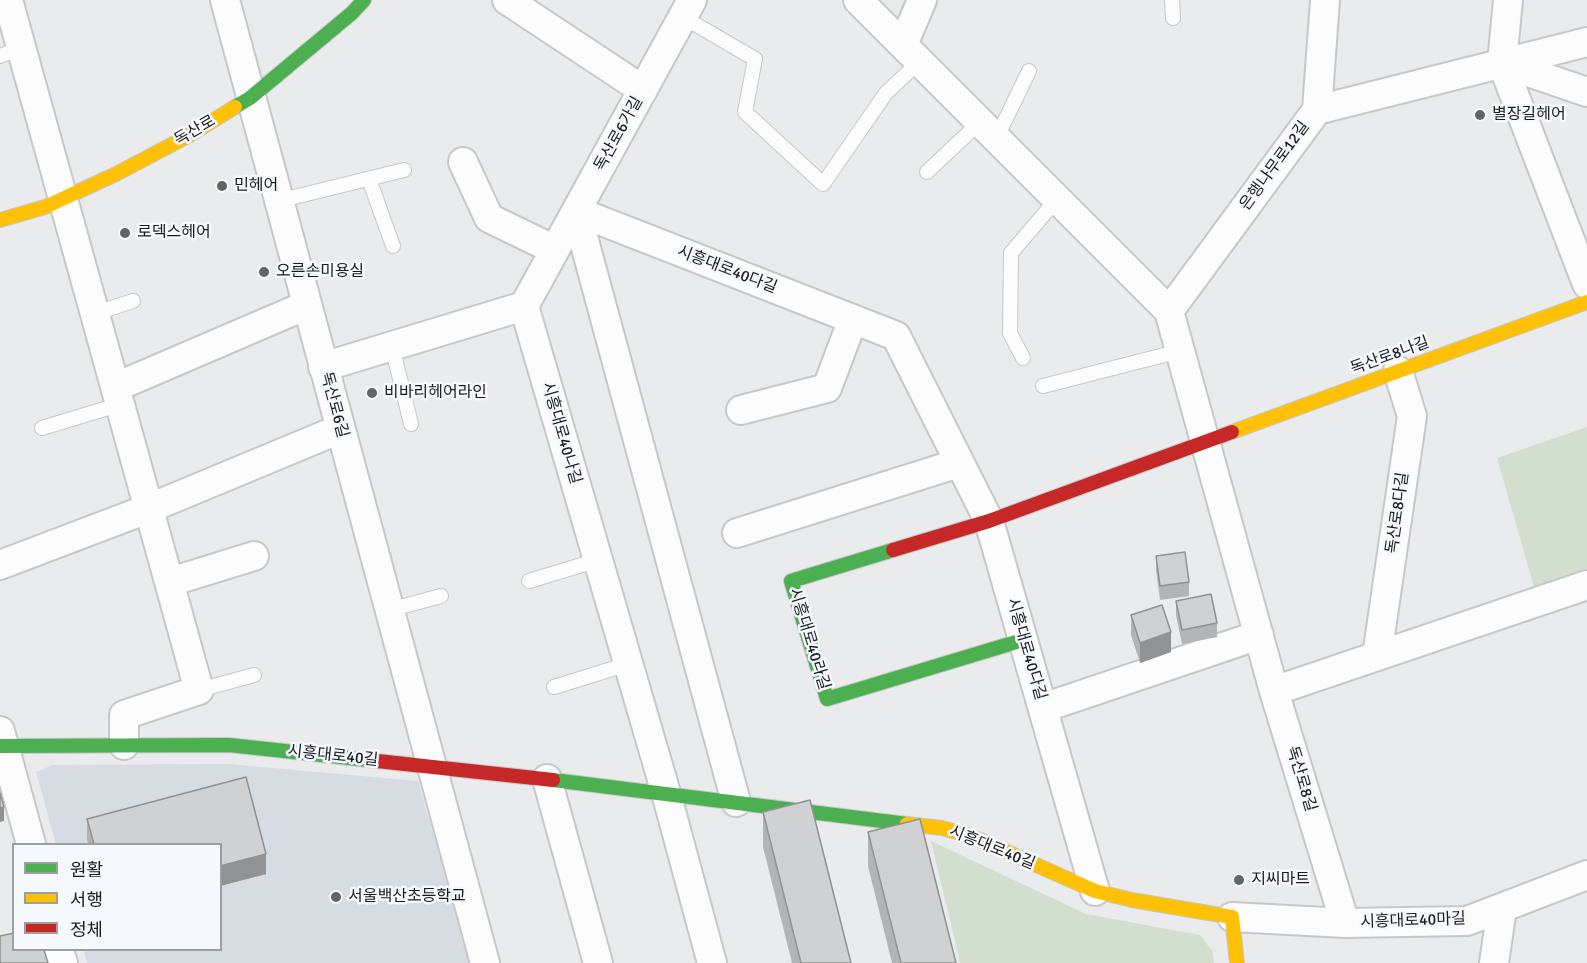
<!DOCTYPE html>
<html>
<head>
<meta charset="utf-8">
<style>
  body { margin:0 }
  #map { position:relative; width:1587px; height:963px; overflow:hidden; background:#e9ebed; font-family:Signika,"Noto Sans KR",sans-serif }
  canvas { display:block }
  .legend { position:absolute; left:12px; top:843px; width:210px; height:108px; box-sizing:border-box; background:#f5f8fc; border:2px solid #9da0a2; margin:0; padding:8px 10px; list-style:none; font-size:18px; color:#1a1b1c }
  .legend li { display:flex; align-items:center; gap:12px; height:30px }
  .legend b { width:30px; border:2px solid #9da0a2 }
</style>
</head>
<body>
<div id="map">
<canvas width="1587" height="963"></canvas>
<ul class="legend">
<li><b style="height:8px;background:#4caf50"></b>원활</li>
<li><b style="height:8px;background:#ffc107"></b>서행</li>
<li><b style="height:8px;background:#c62828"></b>정체</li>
</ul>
</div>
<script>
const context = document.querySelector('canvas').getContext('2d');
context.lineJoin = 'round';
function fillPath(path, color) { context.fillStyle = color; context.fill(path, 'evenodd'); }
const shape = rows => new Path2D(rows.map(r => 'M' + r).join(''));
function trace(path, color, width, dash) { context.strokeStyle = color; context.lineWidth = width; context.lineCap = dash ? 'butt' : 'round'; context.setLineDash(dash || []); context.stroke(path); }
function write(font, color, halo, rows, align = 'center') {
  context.font = font + ' Signika,"Noto Sans KR",sans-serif'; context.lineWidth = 5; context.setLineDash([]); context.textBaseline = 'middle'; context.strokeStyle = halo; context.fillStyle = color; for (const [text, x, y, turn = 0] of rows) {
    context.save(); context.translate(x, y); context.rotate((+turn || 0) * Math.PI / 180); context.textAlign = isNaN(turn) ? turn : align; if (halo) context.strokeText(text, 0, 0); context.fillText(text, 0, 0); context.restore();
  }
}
fillPath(shape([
  [228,764,418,781,471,963,87,963,84,950,220,950,220,844,56,844,36,772,53,765]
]), '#d7dce3');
fillPath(shape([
  [1587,427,1587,569,1534,587,1497,458],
  [931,841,1086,914,1200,935,1213,952,1214,963,960,963]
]), '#d3dfce');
const lane = shape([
  [1172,0,1173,18],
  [683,17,755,59,745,112,823,184,886,93,920,61],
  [0,56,22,48],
  [996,139,1029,71],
  [927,172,980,122],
  [369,179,393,246],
  [278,201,404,170],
  [96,313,133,301],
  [392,346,411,424],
  [1023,358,1010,333,1011,253,1057,199],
  [1043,386,1180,351],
  [42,428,121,404],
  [529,581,598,560],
  [389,610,441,596],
  [554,687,628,664],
  [199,690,254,675]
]);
const street = shape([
  [8,0,199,690,124,715,124,745],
  [225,0,485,963],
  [507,0,643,90],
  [858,0,1169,311,1274,691,1345,923],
  [1508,0,1502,63,1587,284],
  [903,45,922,0],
  [1502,63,1587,92],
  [1317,110,1587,42],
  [463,162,489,218,555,250],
  [576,211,896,336,989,521,1095,891],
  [576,211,736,802],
  [524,306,666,793,712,963],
  [1169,311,1317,110,1325,0],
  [323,367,524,306,692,0],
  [116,387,307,305],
  [741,410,827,388,853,319],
  [737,533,959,463],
  [0,565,150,508,340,429],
  [170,582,254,556],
  [1377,656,1412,416,1398,371],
  [1274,691,1587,585],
  [1043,708,1259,635],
  [0,731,31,844],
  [547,779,598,963],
  [1232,917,1345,923,1467,921,1587,875],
  [59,950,63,963],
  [1494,963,1502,908]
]);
const fast = shape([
  [235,107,250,98,352,13,364,0],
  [893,550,791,581,827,699,1023,640],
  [0,746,229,745,368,760],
  [553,780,907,824]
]);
const slow = shape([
  [0,220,45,207,116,174,188,136,235,107],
  [1232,432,1587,302],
  [907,824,942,828,971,836,1095,891,1132,900,1232,917,1237,963]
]);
const jam = shape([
  [893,550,989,521,1232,432],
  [368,760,553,780]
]);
trace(lane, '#c7c8c9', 16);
trace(street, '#c7c8c9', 32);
trace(fast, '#c7c8c9', 16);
trace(slow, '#c7c8c9', 16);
trace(jam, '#c7c8c9', 16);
trace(lane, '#fcfcfc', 14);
trace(street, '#fcfcfc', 28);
trace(fast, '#4caf50', 14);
trace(slow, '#ffc107', 14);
trace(jam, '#c62828', 14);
fillPath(shape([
  [1156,556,1189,582,1189,596,1160,600,1156,570],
  [1176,601,1217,623,1217,637,1182,644,1176,615],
  [1131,615,1171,652,1140,663,1131,635],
  [246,777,266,854,266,874,220,886,220,844,88,844,87,839,87,819],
  [763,812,851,963,792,963,763,847],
  [868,832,956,963,892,963,868,866]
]), '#b2b4b5');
fillPath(shape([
  [1171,632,1171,652,1140,663,1140,643],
  [4,807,4,821,0,822,0,808],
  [266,854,266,874,220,886,220,866]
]), '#919293');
const building = shape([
  [1185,552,1189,582,1160,586,1156,556,1185,552],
  [1211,594,1217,623,1182,630,1176,601,1211,594],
  [1162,605,1171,632,1140,643,1131,615,1162,605],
  [246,777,266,854,220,866,220,844,94,844,87,819,246,777],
  [0,793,4,807,0,808,0,793],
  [810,800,851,963,801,963,763,812,810,800],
  [920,819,956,963,901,963,868,832,920,819],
  [14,933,14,950,44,950,48,963,0,963,0,936,14,933]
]);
fillPath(building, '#cfd1d2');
trace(building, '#919293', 1.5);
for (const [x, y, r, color] of [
  [1480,115,6,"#626465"],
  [222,186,6,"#626465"],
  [125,233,6,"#626465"],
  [264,272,6,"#626465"],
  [372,393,6,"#626465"],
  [1239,880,6,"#626465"],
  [336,897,6,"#626465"]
]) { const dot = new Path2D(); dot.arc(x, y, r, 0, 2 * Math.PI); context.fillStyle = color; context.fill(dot); trace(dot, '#f5f8fc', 2); }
write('16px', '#1a1b1c', '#f5f8fc', [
  ["별장길헤어",1492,115],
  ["민헤어",234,186],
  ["로덱스헤어",137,233],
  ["오른손미용실",276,272],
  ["비바리헤어라인",384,393],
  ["지씨마트",1251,880],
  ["서울백산초등학교",348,897]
], 'left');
write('16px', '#1a1b1c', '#f5f8fc', [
  ["독산로",195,131,-30],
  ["독산로6가길",619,134,-61],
  ["은행나무로12길",1275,166,-54],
  ["시흥대로40다길",727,270,21],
  ["독산로8나길",1390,356,-20],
  ["독산로6길",334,405,75],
  ["시흥대로40나길",561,433,74],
  ["독산로8다길",1398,513,-82],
  ["시흥대로40라길",809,639,73],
  ["시흥대로40다길",1026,649,74],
  ["시흥대로40길",333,756,6],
  ["독산로8길",1301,779,73],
  ["시흥대로40길",992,848,22],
  ["시흥대로40마길",1413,921,-2]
]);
</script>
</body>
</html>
